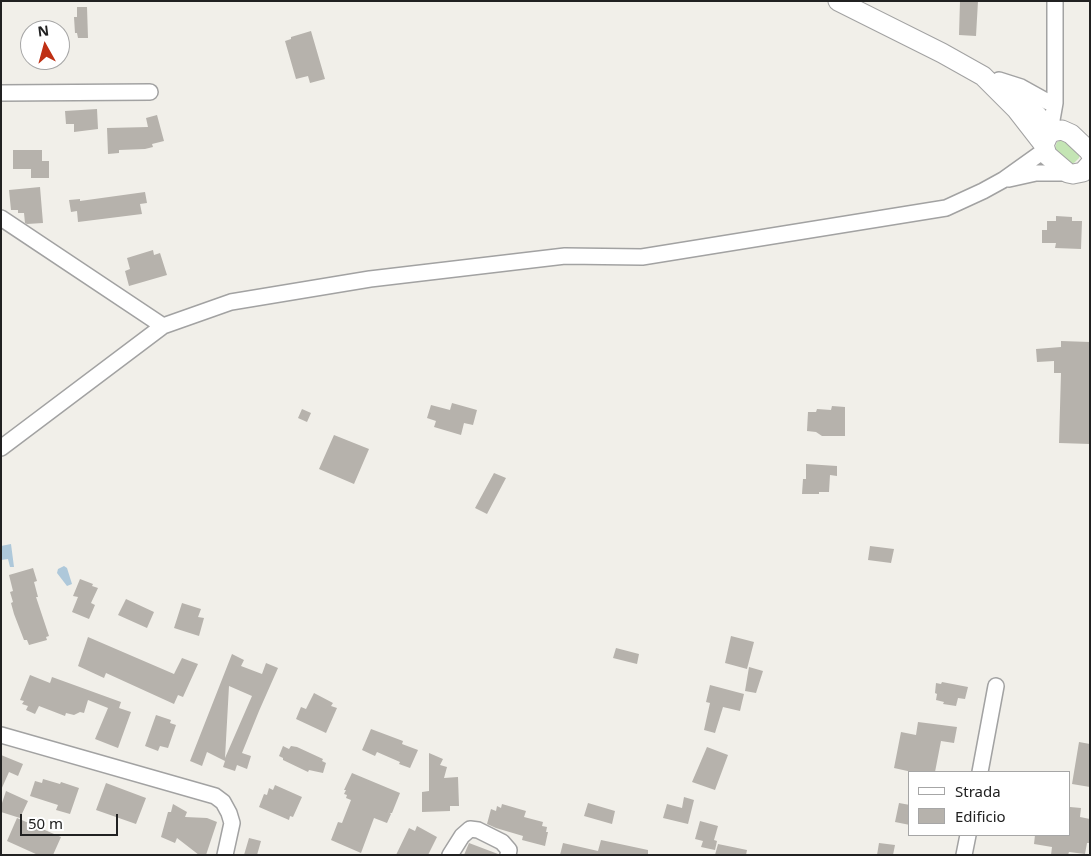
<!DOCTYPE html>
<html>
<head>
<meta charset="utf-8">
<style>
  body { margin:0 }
  #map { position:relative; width:1091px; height:856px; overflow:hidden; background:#f1efe9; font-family:"Noto Sans",sans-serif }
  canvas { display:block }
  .frame { position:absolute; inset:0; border:2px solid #212121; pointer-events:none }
  .legend { position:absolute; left:908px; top:771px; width:162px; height:65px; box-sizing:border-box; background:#fff; border:1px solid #a6a6a6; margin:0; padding:6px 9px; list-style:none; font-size:15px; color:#212121 }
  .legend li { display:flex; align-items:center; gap:10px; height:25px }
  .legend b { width:25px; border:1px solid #a6a6a6 }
  .north { position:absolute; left:20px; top:20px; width:50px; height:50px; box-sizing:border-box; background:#fff; border:1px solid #a6a6a6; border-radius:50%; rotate:353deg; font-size:14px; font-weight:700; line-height:20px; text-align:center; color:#212121 }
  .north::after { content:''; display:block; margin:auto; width:18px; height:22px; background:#bf3014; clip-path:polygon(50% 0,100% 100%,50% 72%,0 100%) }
  .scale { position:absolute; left:20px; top:814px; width:98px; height:22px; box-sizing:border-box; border:2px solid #212121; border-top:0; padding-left:6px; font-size:15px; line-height:18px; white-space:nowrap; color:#212121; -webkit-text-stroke:4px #fff; paint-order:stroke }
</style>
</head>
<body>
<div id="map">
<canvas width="1091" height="856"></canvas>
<div class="frame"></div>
<ul class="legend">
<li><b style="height:6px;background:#fff"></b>Strada</li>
<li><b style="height:14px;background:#b6b2ac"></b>Edificio</li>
</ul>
<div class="north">N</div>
<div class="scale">50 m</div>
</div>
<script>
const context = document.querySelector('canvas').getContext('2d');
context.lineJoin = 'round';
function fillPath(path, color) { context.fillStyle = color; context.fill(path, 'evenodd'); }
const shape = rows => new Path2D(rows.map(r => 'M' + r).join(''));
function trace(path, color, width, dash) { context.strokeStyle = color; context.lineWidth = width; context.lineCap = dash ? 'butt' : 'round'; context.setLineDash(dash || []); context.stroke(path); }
fillPath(shape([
  [1064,139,1080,153,1079,158,1073,164,1070,164,1056,153,1055,148,1057,142]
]), '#c4e5b4');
fillPath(shape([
  [11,544,14,567,10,567,8,559,1,560,1,546],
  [64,566,67,568,72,584,67,586,57,573,58,569]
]), '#aec8da');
fillPath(shape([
  [960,1,978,1,976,36,959,35],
  [77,7,87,7,88,38,78,38,77,33,75,33,74,17,77,17],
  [311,31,325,79,310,83,308,76,296,79,285,41,291,39,291,37],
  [97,109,98,129,74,132,74,124,66,124,65,111],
  [157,115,164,141,152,144,153,147,145,149,119,150,119,153,108,154,107,128,148,127,146,118],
  [13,150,42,150,42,161,49,161,49,178,31,178,31,169,13,169],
  [40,187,43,223,27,224,25,223,24,213,18,213,18,210,11,210,9,190],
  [145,192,147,203,140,204,142,214,78,222,77,211,71,212,69,200,80,199,80,201],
  [1056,216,1072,217,1072,221,1082,221,1081,249,1055,248,1056,243,1042,243,1042,230,1047,230,1047,221,1056,221],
  [153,250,154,255,160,253,167,275,129,286,125,271,130,269,127,258],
  [1061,341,1090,342,1090,444,1059,443,1061,373,1054,373,1054,361,1037,362,1036,349,1061,347],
  [452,403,477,410,473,425,464,423,461,435,434,427,436,421,427,418,431,405,450,410],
  [832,406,845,407,845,436,822,436,816,432,807,431,808,412,816,412,817,409,831,410],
  [302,409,311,413,307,422,298,418],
  [334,435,369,449,354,484,319,469],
  [806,464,837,466,837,476,830,475,829,492,819,492,819,494,802,494,803,479,806,479],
  [494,473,506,478,487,514,475,508],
  [870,546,894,549,891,563,868,560],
  [33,568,37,581,34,582,38,597,36,597,49,636,46,637,47,640,29,645,27,640,24,640,14,614,11,603,13,602,10,592,13,591,9,575],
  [80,579,93,584,92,586,98,588,91,603,95,605,89,619,72,612,78,597,73,596],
  [126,599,154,612,147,628,118,615],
  [182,603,201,609,198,617,204,618,199,636,174,628],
  [731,636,754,642,747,669,725,663],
  [88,637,174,674,182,658,198,664,183,697,178,695,174,704,106,673,104,678,78,666],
  [616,648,639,654,637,664,613,658],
  [232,654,244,660,241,666,262,674,266,663,278,668,259,711,242,753,251,756,247,769,237,765,235,771,223,767,225,761,207,752,202,766,190,761],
  [229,686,252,696,225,758],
  [749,667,763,671,756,693,745,691],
  [30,675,50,683,52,677,121,702,119,708,131,712,118,748,95,739,108,708,88,700,84,713,80,712,74,715,66,713,65,716,39,706,35,714,26,710,28,706,22,704,24,701,20,700],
  [942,682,968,687,965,699,958,698,956,706,943,704,944,702,936,700,937,694,935,693,936,683,941,684],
  [710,685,744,694,740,711,723,707,715,733,704,730,710,703,706,702],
  [314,693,333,703,331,706,337,708,326,733,296,719,301,707,306,709],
  [156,715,171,720,170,723,176,725,168,748,160,746,158,751,145,746],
  [918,722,957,727,954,743,941,741,935,772,912,772,894,768,901,732,916,735],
  [371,729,403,741,402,744,418,750,410,768,399,764,400,762,377,752,375,756,362,750],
  [1079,742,1090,744,1090,787,1072,784],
  [283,746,289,749,291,746,297,747,323,759,322,761,326,763,323,773,309,770,308,772,283,760,283,758,279,756],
  [707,747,728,755,715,790,692,782],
  [429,753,443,759,440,765,447,767,444,778,458,777,459,806,450,806,450,811,422,812,422,792,429,791],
  [1,755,23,764,18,776,9,772,1,790],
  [352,773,400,793,392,813,390,813,391,814,387,823,374,818,361,853,331,840,338,822,342,823,351,800,346,798,347,795,344,794,346,790,344,790],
  [43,779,60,784,61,782,79,788,70,814,56,810,58,805,30,796,35,781,42,783],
  [106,783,146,798,136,824,96,810],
  [275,785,302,797,293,817,290,816,289,820,259,807,264,794,267,795,269,788,273,790],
  [6,791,28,801,20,818,1,812,1,806],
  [684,797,694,800,688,824,663,818,667,804,682,808],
  [588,803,615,811,612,824,584,816],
  [899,803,910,805,910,825,895,822],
  [173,804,187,812,185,817,207,818,217,822,206,855,199,855,177,838,175,843,161,837,168,812,171,812],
  [502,804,526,811,524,817,543,822,542,826,547,827,546,832,548,832,545,846,522,840,523,836,496,828,487,824,491,809,496,811,497,806,501,808],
  [1070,807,1081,808,1080,817,1090,819,1090,843,1087,843,1085,854,1069,852,1068,855,1051,855,1052,847,1034,844,1035,835,1070,835],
  [17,818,61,837,53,855,38,855,7,841],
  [700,821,718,826,714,840,717,841,715,850,701,847,703,841,695,839],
  [417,826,437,837,428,855,396,855,409,828,415,831],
  [249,838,261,841,257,855,244,855],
  [601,840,648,850,648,855,560,855,563,843,598,851],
  [469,843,498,854,498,855,464,855],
  [879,843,895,845,893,855,877,855],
  [718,844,747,850,746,855,715,855]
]), '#b6b2ac');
const minor = shape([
  [999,80,1021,87,1048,102,1055,103],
  [1,93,150,92],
  [1054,131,1052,120,1055,103,1055,1],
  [1009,179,1036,173,1068,173],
  [1,218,163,326],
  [1,448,163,326,231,302,370,279,565,256,642,257,946,208,983,191,1003,180,1045,150],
  [1,735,215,796,223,802,229,813,232,823,225,855],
  [980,772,996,686],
  [450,855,462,836,470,829,478,830,502,842,509,850,508,855],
  [964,855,968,835]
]);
const tertiary = shape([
  [838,1,942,53,983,76,1016,109,1044,145],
  [1019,95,1052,132],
  [1090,153,1088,150,1071,134,1062,130,1052,132,1048,136,1044,145,1047,155,1068,173,1073,174,1083,172,1090,164]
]);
trace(minor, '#a2a2a2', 18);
trace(tertiary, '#a2a2a2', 21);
trace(minor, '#fff', 15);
trace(tertiary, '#fff', 19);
</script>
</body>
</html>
